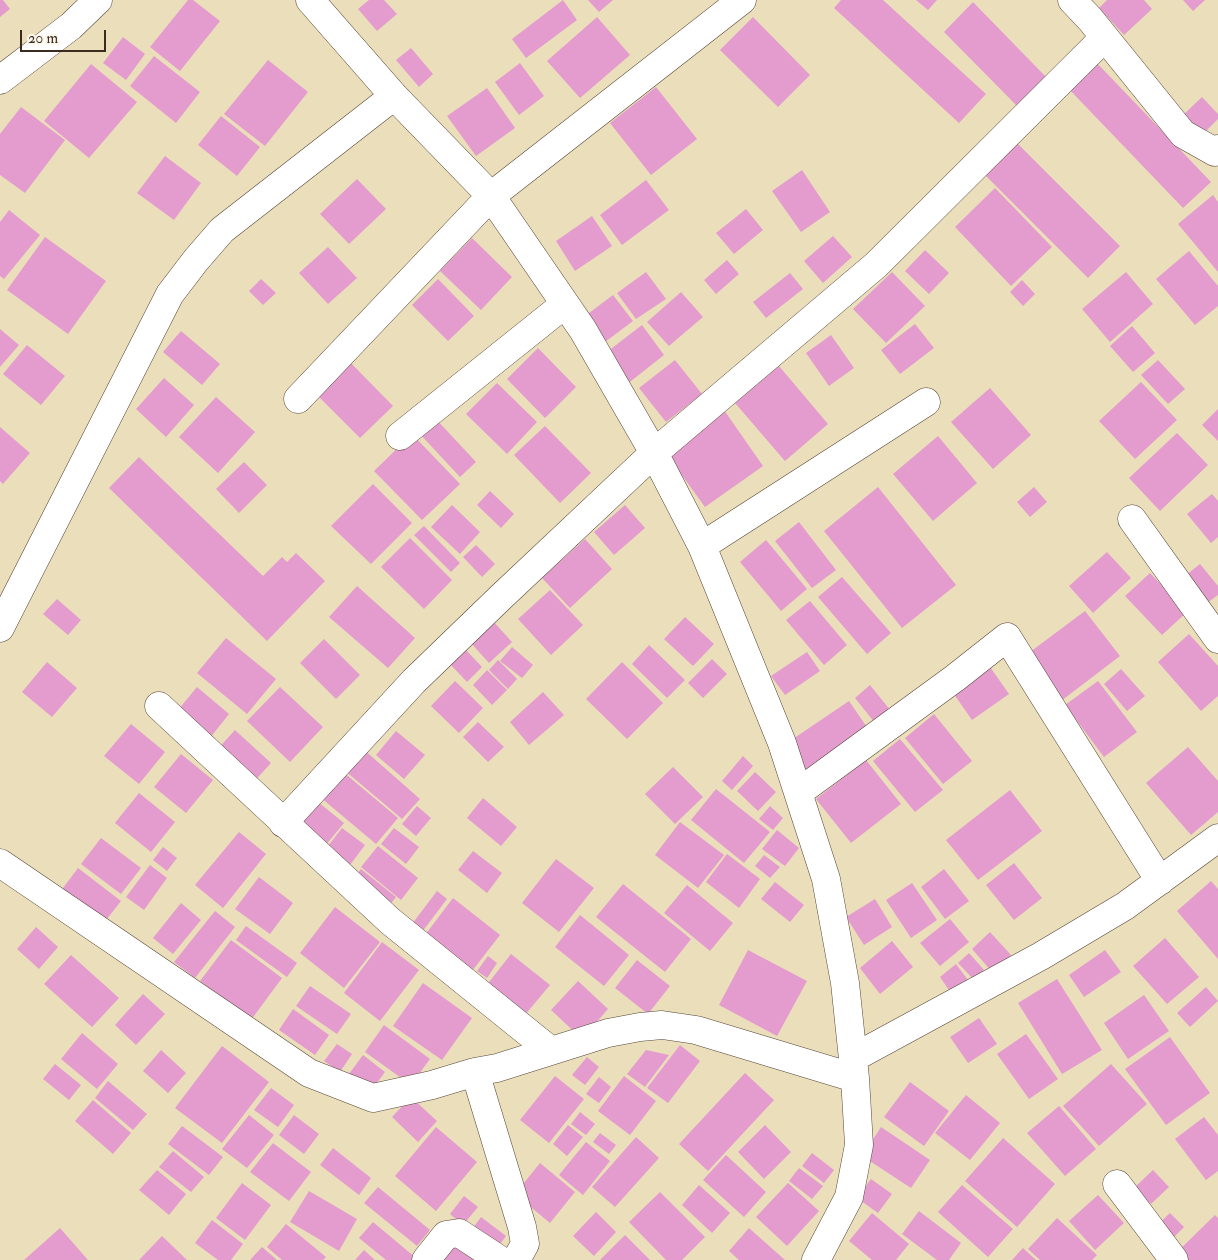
<!DOCTYPE html>
<html>
<head>
<meta charset="utf-8">
<style>
  body { margin:0 }
  #map { position:relative; width:1218px; height:1260px; overflow:hidden; background:#ebdebb; font-family:"IM FELL Double Pica",serif }
  canvas { display:block }
  .scale { position:absolute; left:20px; top:30px; width:86px; height:22px; box-sizing:border-box; border:2px solid #3b2a1e; border-top:0; padding-left:6px; font-size:15px; line-height:18px; white-space:nowrap; color:#3b2a1e; -webkit-text-stroke:4px #fbf7ec; paint-order:stroke }
</style>
</head>
<body>
<div id="map">
<canvas width="1218" height="1260"></canvas>
<div class="scale">20 m</div>
</div>
<script>
const context = document.querySelector('canvas').getContext('2d');
context.lineJoin = 'round';
function fillPath(path, color) { context.fillStyle = color; context.fill(path, 'evenodd'); }
const shape = rows => new Path2D(rows.map(r => 'M' + r).join(''));
function trace(path, color, width, dash) { context.strokeStyle = color; context.lineWidth = width; context.lineCap = dash ? 'butt' : 'round'; context.setLineDash(dash || []); context.stroke(path); }
fillPath(shape([
  [0,0,3,0,10,9,0,17],
  [188,0,193,0,220,21,180,71,150,47],
  [369,0,384,0,397,14,377,31,358,9],
  [563,0,577,20,526,58,512,39],
  [588,0,613,0,599,12],
  [841,0,883,0,986,94,959,123,834,8],
  [916,0,937,0,928,10],
  [1107,0,1144,0,1152,9,1124,35,1099,8],
  [1183,0,1205,0,1193,11],
  [973,2,1047,78,1017,106,944,32],
  [597,17,630,55,580,98,547,61],
  [753,17,810,75,778,107,720,50],
  [123,37,145,54,126,80,103,63],
  [411,48,433,74,419,87,396,60],
  [154,56,200,92,176,123,130,86],
  [268,60,308,92,265,146,224,114],
  [1094,60,1211,182,1183,208,1066,86],
  [520,63,544,96,519,115,495,82],
  [91,64,137,102,89,158,44,121],
  [656,87,697,139,651,175,610,123],
  [487,88,515,128,476,156,447,116],
  [1202,97,1218,114,1218,119,1199,138,1180,118],
  [21,107,65,140,25,193,0,175,0,134],
  [221,116,260,147,237,176,198,145],
  [1010,136,1120,246,1088,278,978,168],
  [165,156,201,183,174,220,137,193],
  [802,170,830,212,801,232,772,191],
  [357,179,386,209,349,244,320,214],
  [646,180,669,210,622,245,600,215],
  [995,188,1052,247,1011,286,955,227],
  [1213,195,1218,202,1218,272,1178,224],
  [746,209,763,230,734,254,716,233],
  [9,210,40,235,4,279,0,276,0,222],
  [592,216,612,246,575,271,556,241],
  [833,236,852,257,823,283,804,261],
  [45,237,106,281,68,334,7,290],
  [472,238,512,277,481,310,440,271],
  [328,247,357,278,328,304,299,273],
  [925,250,949,273,929,294,905,271],
  [1189,251,1218,286,1218,306,1195,325,1156,279],
  [727,260,739,274,716,294,704,280],
  [646,272,666,299,636,319,617,293],
  [892,272,925,306,886,343,853,309],
  [1126,272,1153,304,1110,342,1082,309],
  [790,273,803,289,766,318,753,302],
  [261,279,276,293,263,305,249,291],
  [438,279,474,316,448,341,412,305],
  [1022,280,1035,294,1023,306,1010,292],
  [681,292,703,317,669,346,647,322],
  [613,295,633,321,601,345,581,319],
  [915,324,934,348,900,374,881,350],
  [642,325,664,355,626,385,603,355],
  [1132,326,1155,353,1133,372,1110,346],
  [0,329,19,345,0,367],
  [181,331,220,364,202,385,163,352],
  [831,335,854,368,829,386,806,353],
  [27,345,65,376,41,405,3,374],
  [538,348,576,387,545,418,507,379],
  [344,356,393,406,360,438,311,389],
  [675,360,702,394,666,422,639,388],
  [1158,360,1185,389,1168,404,1141,375],
  [779,366,828,424,785,461,735,403],
  [164,378,194,405,166,437,136,409],
  [1141,382,1177,420,1135,459,1099,421],
  [497,383,537,422,507,454,466,414],
  [990,388,1031,435,993,469,951,422],
  [216,397,255,432,218,473,179,437],
  [1218,409,1218,441,1202,425],
  [724,410,763,466,705,507,665,452],
  [435,418,476,462,460,477,418,432],
  [545,426,591,473,560,503,514,455],
  [0,427,30,453,3,484,0,481],
  [1177,433,1208,465,1160,511,1129,478],
  [412,434,460,484,422,520,374,471],
  [938,436,977,483,933,521,893,474],
  [139,457,263,576,282,557,287,562,296,553,325,581,267,641,109,488],
  [244,462,267,485,239,513,216,489],
  [373,484,412,523,371,564,331,526],
  [878,487,956,585,902,628,824,531],
  [1034,487,1047,502,1030,517,1017,502],
  [490,491,514,514,501,528,477,505],
  [1212,494,1218,501,1218,537,1211,543,1187,514],
  [452,505,480,532,460,554,431,527],
  [625,505,645,528,614,555,594,532],
  [799,522,836,570,812,588,775,541],
  [424,526,460,563,451,572,414,535],
  [410,538,452,580,424,609,381,567],
  [585,539,612,569,570,608,542,578],
  [766,540,807,589,781,611,740,562],
  [476,545,495,564,482,577,463,557],
  [1107,552,1131,578,1093,613,1069,586],
  [1200,564,1218,586,1218,595,1203,606,1181,579],
  [1150,573,1187,612,1162,635,1125,596],
  [842,577,891,633,867,654,818,597],
  [357,586,415,638,388,668,329,617],
  [550,590,583,625,551,655,518,619],
  [57,599,81,620,68,635,43,614],
  [810,601,847,645,824,665,786,620],
  [1085,611,1120,656,1061,701,1026,655],
  [685,617,714,644,693,666,664,639],
  [493,621,512,642,489,663,470,642],
  [1189,634,1218,666,1218,696,1201,711,1158,662],
  [226,638,276,679,247,714,197,673],
  [324,639,360,675,336,699,300,663],
  [649,645,685,680,667,698,632,664],
  [512,647,533,665,522,678,500,661],
  [465,649,482,667,467,682,450,664],
  [807,652,820,671,785,695,771,676],
  [712,659,727,674,703,698,688,683],
  [498,660,517,679,508,689,489,670],
  [47,662,77,688,52,717,22,692],
  [622,662,663,703,627,739,586,699],
  [988,664,1009,694,972,720,951,690],
  [1121,669,1145,696,1127,711,1104,684],
  [487,670,507,690,492,705,473,685],
  [455,681,483,708,459,733,431,706],
  [1098,681,1137,732,1104,757,1065,705],
  [870,685,891,711,875,723,855,698],
  [197,687,229,714,206,743,173,716],
  [280,687,323,727,290,762,247,721],
  [543,692,564,715,529,745,510,722],
  [849,701,871,733,806,777,784,745],
  [934,714,972,761,943,784,905,738],
  [478,722,504,747,488,762,463,737],
  [131,724,165,752,139,784,104,756],
  [235,730,271,763,250,786,214,753],
  [396,731,425,755,404,779,376,755],
  [900,739,943,790,915,812,873,761],
  [1188,747,1218,781,1218,812,1191,835,1146,783],
  [362,748,420,799,402,819,343,769],
  [181,754,213,780,186,813,154,787],
  [743,756,753,766,732,790,722,781],
  [866,760,901,804,851,843,816,799],
  [673,767,703,797,675,824,645,794],
  [342,771,398,818,376,844,320,797],
  [755,772,776,792,758,811,737,791],
  [716,789,770,832,744,863,691,820],
  [1010,790,1042,831,978,880,946,840],
  [139,793,175,822,151,852,115,823],
  [312,797,344,823,320,852,289,826],
  [483,798,517,827,501,846,467,818],
  [417,806,431,818,416,836,402,824],
  [770,806,783,818,773,830,759,819],
  [680,822,724,855,698,888,655,855],
  [342,828,365,845,344,873,321,855],
  [394,828,419,847,406,864,381,844],
  [777,830,799,848,785,866,762,849],
  [239,832,266,854,223,908,195,885],
  [101,838,141,868,121,894,81,864],
  [378,846,418,878,401,900,361,867],
  [163,847,177,858,167,871,153,860],
  [473,851,502,873,487,893,458,870],
  [727,854,760,879,739,908,706,882],
  [764,855,780,867,770,878,755,866],
  [556,859,594,888,559,932,522,903],
  [1014,863,1042,898,1014,920,986,885],
  [150,865,167,878,144,910,126,897],
  [78,868,121,901,103,924,60,892],
  [361,869,396,897,385,911,350,882],
  [944,869,969,901,945,919,921,887],
  [259,877,293,903,270,934,235,909],
  [1211,881,1218,889,1218,959,1177,911],
  [775,882,804,905,790,922,761,899],
  [912,883,937,920,911,938,886,900],
  [623,884,691,939,665,972,596,917],
  [687,885,733,923,710,951,664,913],
  [437,891,447,899,422,932,412,924],
  [453,898,500,935,472,971,425,935],
  [875,899,892,927,864,945,846,917],
  [181,903,201,920,173,954,153,938],
  [335,907,380,942,344,988,300,953],
  [215,911,235,927,195,978,174,962],
  [580,915,629,955,604,986,555,947],
  [950,919,969,942,940,966,920,943],
  [246,926,297,963,287,977,236,940],
  [36,927,58,947,39,969,17,949],
  [990,932,1011,955,993,973,972,949],
  [1165,938,1199,977,1167,1004,1133,966],
  [231,940,282,978,251,1020,200,981],
  [892,941,913,967,880,994,860,968],
  [382,942,419,970,380,1021,344,993],
  [748,950,807,981,777,1036,719,1005],
  [1105,950,1121,972,1084,997,1069,975],
  [969,953,984,970,974,980,958,963],
  [511,954,550,985,524,1016,486,986],
  [71,955,119,998,92,1027,44,984],
  [488,956,497,963,487,978,477,971],
  [637,960,670,986,648,1014,615,988],
  [956,964,968,980,951,993,940,977],
  [1057,979,1102,1050,1062,1074,1018,1003],
  [578,981,608,1009,582,1039,551,1010],
  [423,983,472,1018,442,1060,393,1026],
  [310,986,351,1014,337,1034,296,1006],
  [1206,987,1218,1001,1190,1027,1177,1013],
  [143,994,165,1014,136,1045,115,1025],
  [1144,995,1169,1031,1128,1059,1104,1023],
  [293,1009,329,1035,315,1055,279,1030],
  [979,1018,997,1044,968,1063,950,1037],
  [384,1025,430,1059,411,1085,365,1052],
  [82,1033,118,1064,97,1089,61,1059],
  [1026,1034,1058,1079,1029,1099,997,1054],
  [1170,1037,1210,1093,1166,1125,1125,1069],
  [337,1044,352,1054,340,1072,324,1061],
  [680,1045,700,1061,668,1103,647,1088],
  [222,1046,269,1082,222,1143,175,1108],
  [161,1050,186,1073,168,1093,143,1071],
  [646,1050,669,1055,645,1087,627,1074],
  [363,1055,385,1072,371,1091,349,1074],
  [587,1057,599,1067,585,1085,572,1075],
  [55,1064,81,1085,69,1100,43,1079],
  [1111,1064,1147,1104,1099,1146,1063,1106],
  [745,1073,774,1100,708,1171,679,1144],
  [555,1076,584,1099,549,1143,520,1120],
  [624,1076,656,1101,630,1135,598,1111],
  [599,1077,611,1087,599,1103,586,1094],
  [108,1081,147,1114,133,1130,95,1098],
  [910,1082,949,1111,924,1146,884,1117],
  [271,1088,294,1105,278,1127,254,1110],
  [966,1095,1000,1123,970,1160,935,1133],
  [411,1097,437,1121,418,1142,392,1117],
  [93,1100,131,1133,113,1154,75,1121],
  [1059,1106,1096,1149,1065,1176,1027,1133],
  [580,1112,595,1124,586,1135,571,1124],
  [249,1115,274,1135,247,1168,222,1149],
  [294,1115,319,1134,304,1154,279,1135],
  [1204,1117,1218,1135,1218,1171,1206,1180,1175,1139],
  [568,1125,583,1137,567,1156,553,1144],
  [765,1125,791,1152,764,1179,738,1152],
  [182,1126,223,1157,209,1175,168,1144],
  [436,1127,477,1162,436,1211,395,1176],
  [881,1127,930,1160,911,1188,862,1156],
  [600,1133,616,1145,609,1154,593,1142],
  [636,1137,659,1158,615,1207,592,1187],
  [1003,1138,1055,1184,1017,1227,965,1181],
  [586,1142,610,1161,583,1195,559,1175],
  [273,1143,311,1172,289,1201,250,1172],
  [333,1148,371,1178,359,1195,320,1165],
  [173,1151,204,1177,191,1192,159,1167],
  [812,1153,834,1170,824,1183,802,1166],
  [726,1155,766,1192,744,1217,703,1180],
  [540,1163,575,1192,550,1223,515,1194],
  [799,1168,823,1186,812,1199,789,1181],
  [157,1170,186,1194,169,1215,139,1190],
  [1153,1170,1169,1187,1151,1204,1134,1188],
  [871,1179,892,1194,878,1213,857,1198],
  [242,1183,271,1205,245,1240,216,1218],
  [788,1183,819,1211,787,1246,756,1217],
  [699,1185,730,1213,712,1233,682,1205],
  [962,1185,1013,1229,988,1257,938,1212],
  [378,1187,430,1230,417,1246,364,1203],
  [309,1191,357,1219,339,1251,290,1222],
  [660,1192,705,1237,682,1260,666,1260,629,1222],
  [1098,1195,1124,1223,1095,1250,1069,1221],
  [464,1196,478,1207,463,1225,450,1214],
  [919,1211,961,1243,949,1260,937,1260,902,1234],
  [596,1212,616,1232,594,1256,573,1236],
  [872,1213,909,1244,896,1260,872,1260,849,1241],
  [1170,1213,1184,1227,1169,1242,1154,1228],
  [1215,1215,1218,1218,1218,1260,1181,1260,1175,1254],
  [481,1217,506,1236,495,1251,469,1233],
  [1057,1218,1097,1255,1092,1260,1040,1260,1028,1249],
  [212,1220,243,1244,231,1260,218,1260,195,1243],
  [373,1222,416,1258,415,1260,386,1260,359,1238],
  [286,1224,326,1257,323,1260,282,1260,267,1247],
  [60,1228,88,1260,24,1260],
  [749,1228,785,1260,739,1260,729,1251],
  [625,1235,650,1260,600,1260],
  [162,1236,187,1260,139,1260],
  [449,1240,479,1260,436,1260],
  [262,1247,277,1260,250,1260],
  [1023,1248,1036,1260,1012,1260],
  [364,1250,375,1260,355,1260]
]), '#e49cce');
const minor = shape([
  [310,0,394,96,491,196,583,330,654,453,702,546,782,743,826,879,845,983,855,1078,859,1145,849,1197,816,1260],
  [1072,0,1090,19,1183,134,1215,152,1218,149],
  [0,80,71,26,98,0],
  [298,399,491,196,742,0],
  [400,436,565,304],
  [1132,519,1218,639],
  [702,546,926,402],
  [0,628,170,294,196,260,222,230,394,96],
  [159,706,390,921,551,1051],
  [799,792,955,678,1007,637,1160,881],
  [283,823,414,681,501,597,654,453,876,265,1104,38],
  [0,863,309,1073,373,1098,432,1085,475,1072,497,1068,608,1033,640,1027,662,1025,696,1030,855,1078],
  [853,1058,1041,956,1125,906,1218,838],
  [475,1072,522,1227,525,1244,516,1260],
  [1117,1184,1174,1260],
  [426,1260,446,1235,459,1233,500,1260]
]);
trace(minor, '#554536', 29);
trace(minor, '#fff', 28);
</script>
</body>
</html>
